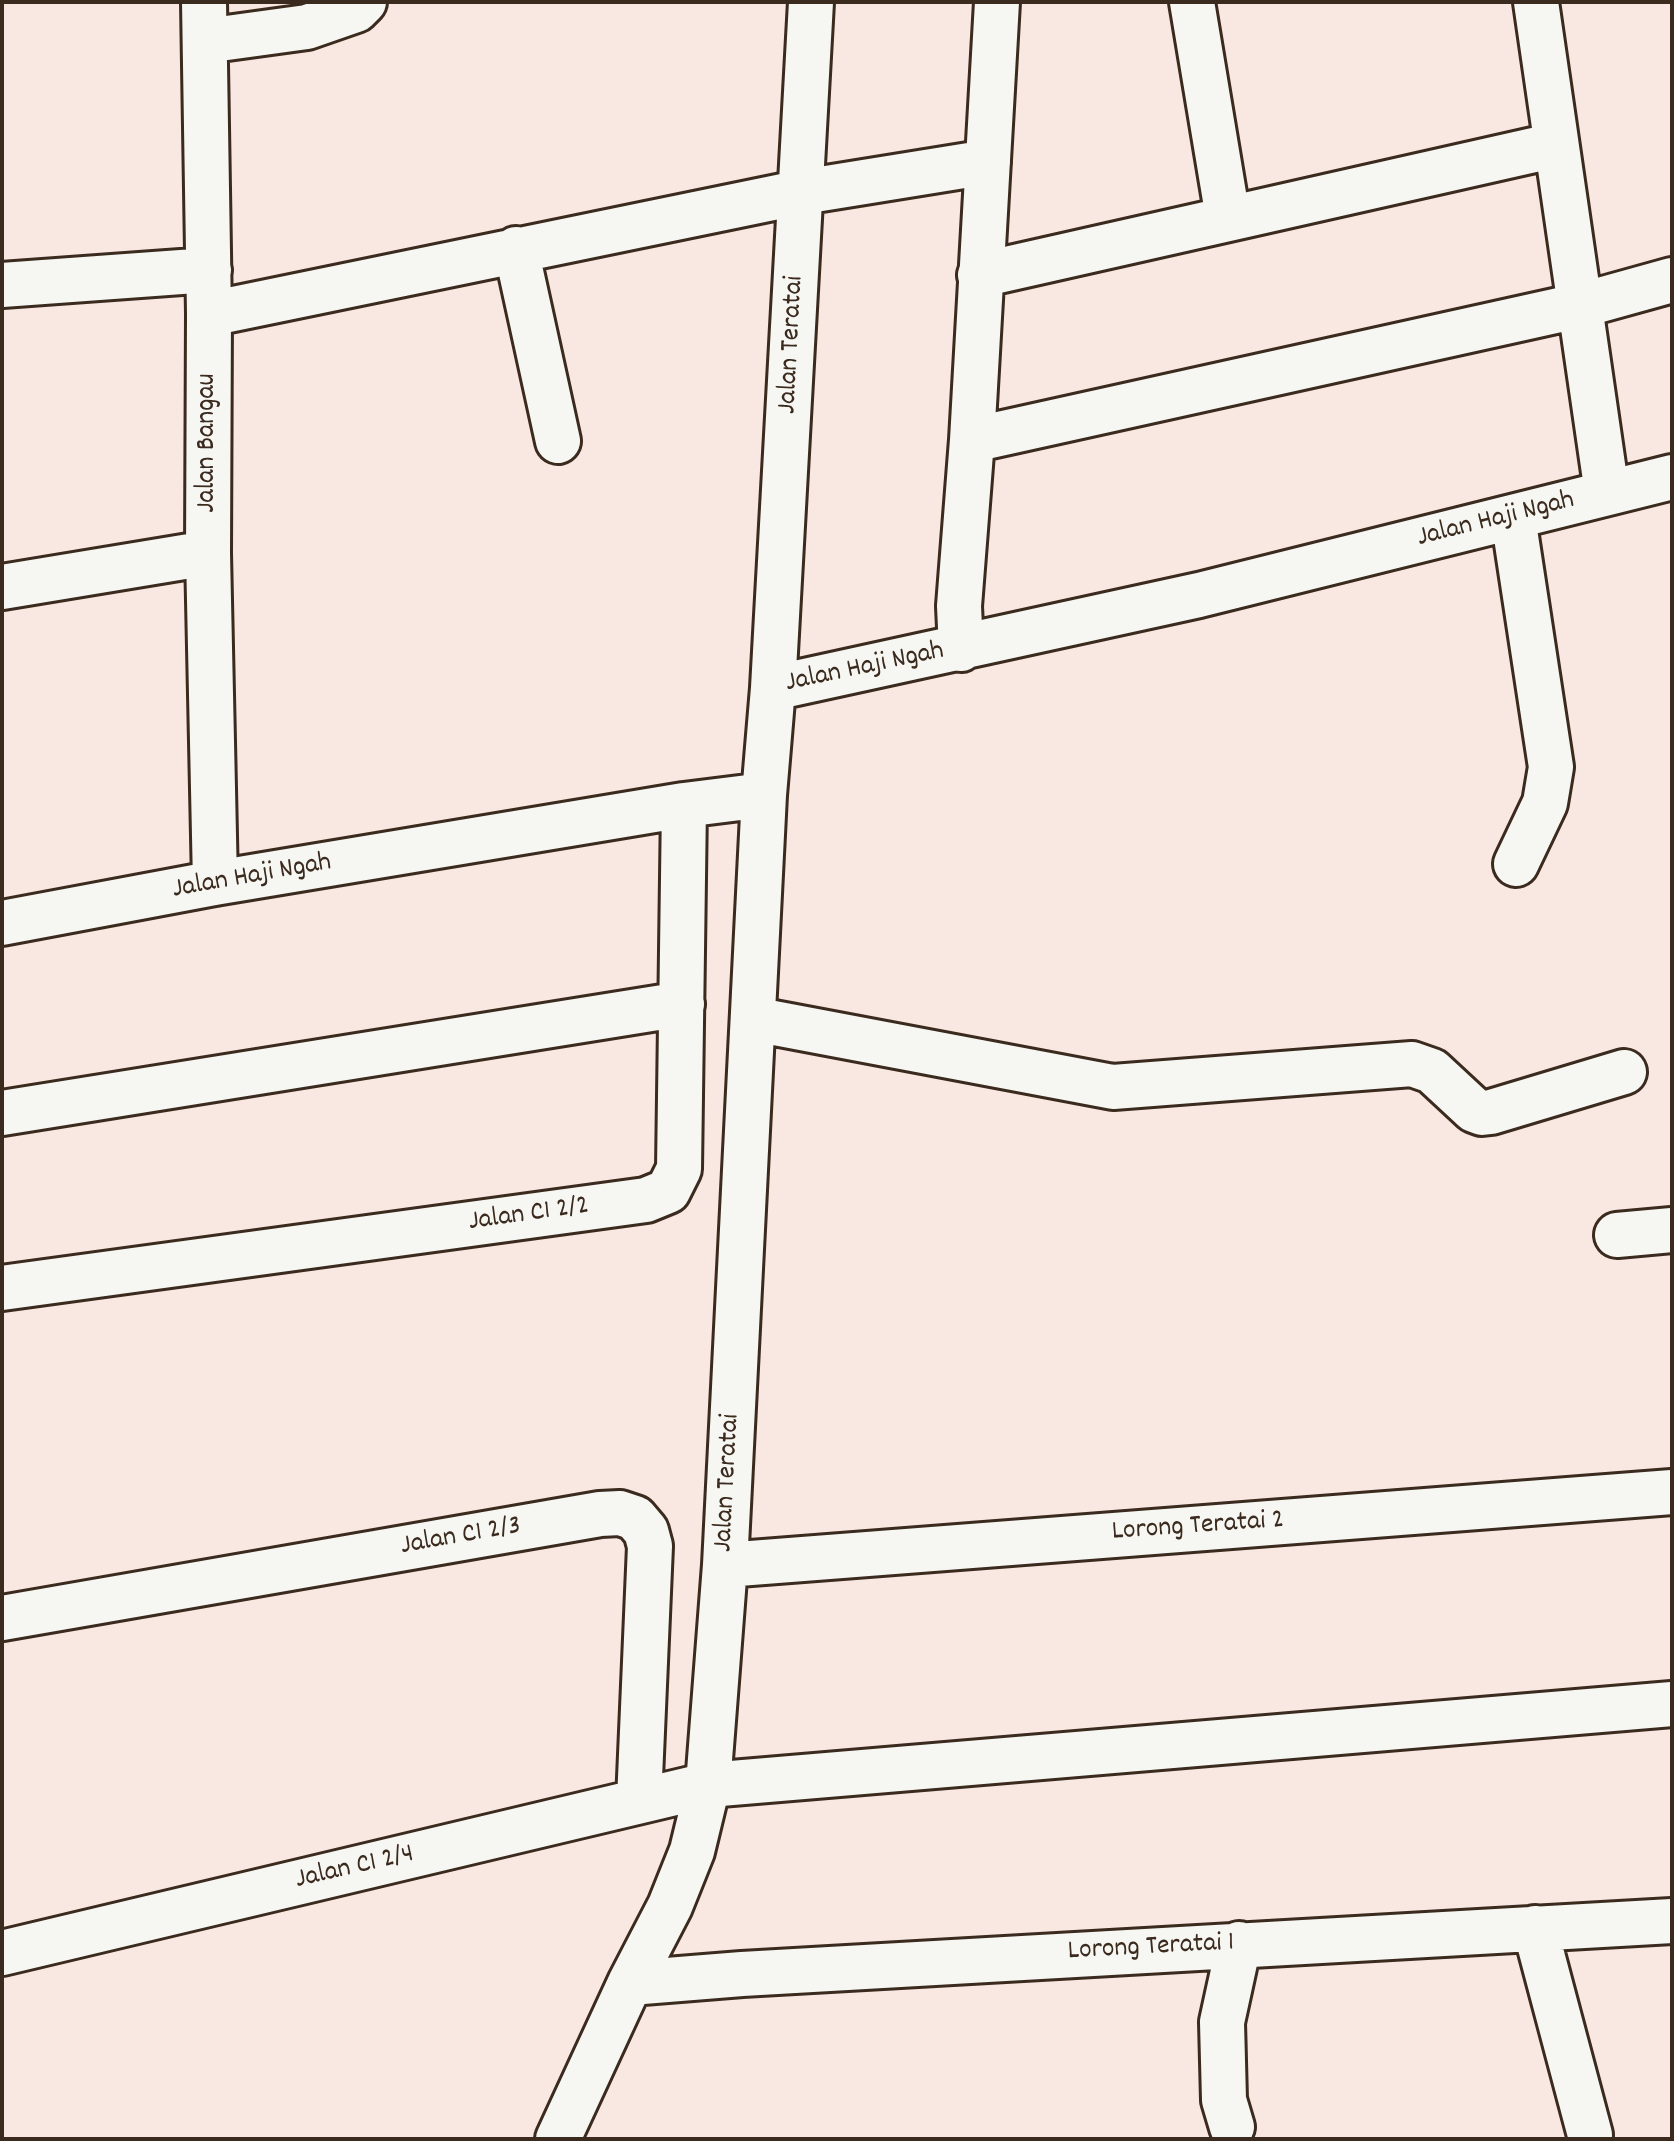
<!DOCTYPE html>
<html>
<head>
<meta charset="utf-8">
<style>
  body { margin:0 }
  #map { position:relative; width:1674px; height:2141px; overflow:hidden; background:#f9e7e1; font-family:Dekko,sans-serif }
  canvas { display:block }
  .frame { position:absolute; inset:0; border:4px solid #3b2a1e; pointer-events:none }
</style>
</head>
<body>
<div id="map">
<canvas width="1674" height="2141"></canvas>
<div class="frame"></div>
</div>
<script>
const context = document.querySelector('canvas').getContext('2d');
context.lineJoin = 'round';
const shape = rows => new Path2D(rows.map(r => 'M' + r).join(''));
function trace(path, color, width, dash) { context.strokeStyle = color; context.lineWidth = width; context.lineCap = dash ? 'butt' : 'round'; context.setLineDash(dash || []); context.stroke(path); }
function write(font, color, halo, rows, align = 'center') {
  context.font = font + ' Dekko,sans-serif'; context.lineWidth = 6; context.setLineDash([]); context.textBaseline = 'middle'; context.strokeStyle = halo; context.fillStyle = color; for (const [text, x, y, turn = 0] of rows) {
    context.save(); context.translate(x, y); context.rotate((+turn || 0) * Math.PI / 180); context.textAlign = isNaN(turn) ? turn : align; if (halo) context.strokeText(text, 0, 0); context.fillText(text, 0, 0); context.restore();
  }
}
const minor = shape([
  [204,2,209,314,208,553,215,883],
  [1192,2,1228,218],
  [1536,2,1607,493],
  [205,41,307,27,356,10,364,2],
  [516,249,558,441],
  [980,275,1556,145],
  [2,285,209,270],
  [209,314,802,192,988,162],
  [972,440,1582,305,1672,280],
  [1513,517,1551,767,1545,803,1516,864],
  [2,587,208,553],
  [961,649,959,606,972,440,997,2],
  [773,688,811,2],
  [2,923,215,883,684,805,764,795,773,688,1199,595,1672,477],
  [753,1019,1113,1087,1412,1064,1432,1071,1474,1110,1482,1113,1491,1112,1624,1072],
  [2,1113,682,1004],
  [1617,1235,1672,1230],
  [2,1288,646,1200,668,1191,679,1169,684,805],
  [725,1565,1672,1492],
  [2,1618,600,1514,620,1513,635,1518,646,1531,650,1546,639,1801],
  [1535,1928,1590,2135],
  [2,1953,708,1785,1672,1704],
  [630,1983,742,1974,1672,1921],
  [1232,2127,1224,2100,1222,2022,1239,1944],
  [558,2139,630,1983,670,1906,692,1851,708,1785,725,1565,764,795]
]);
trace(minor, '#3b2a1e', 50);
trace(minor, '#f6f6f2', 44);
write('28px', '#3b2a1e', '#f6f6f2', [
  ["Jalan Teratai",793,345,-87],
  ["Jalan Bangau",209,443,-90],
  ["Jalan Haji Ngah",1496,521,-14],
  ["Jalan Haji Ngah",865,669,-12],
  ["Jalan Haji Ngah",252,878,-10],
  ["Jalan C1 2/2",529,1216,-8],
  ["Jalan Teratai",729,1483,-87],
  ["Lorong Teratai 2",1198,1528,-4],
  ["Jalan C1 2/3",461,1538,-10],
  ["Jalan C1 2/4",355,1869,-13],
  ["Lorong Teratai 1",1151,1949,-3]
]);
</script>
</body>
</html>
